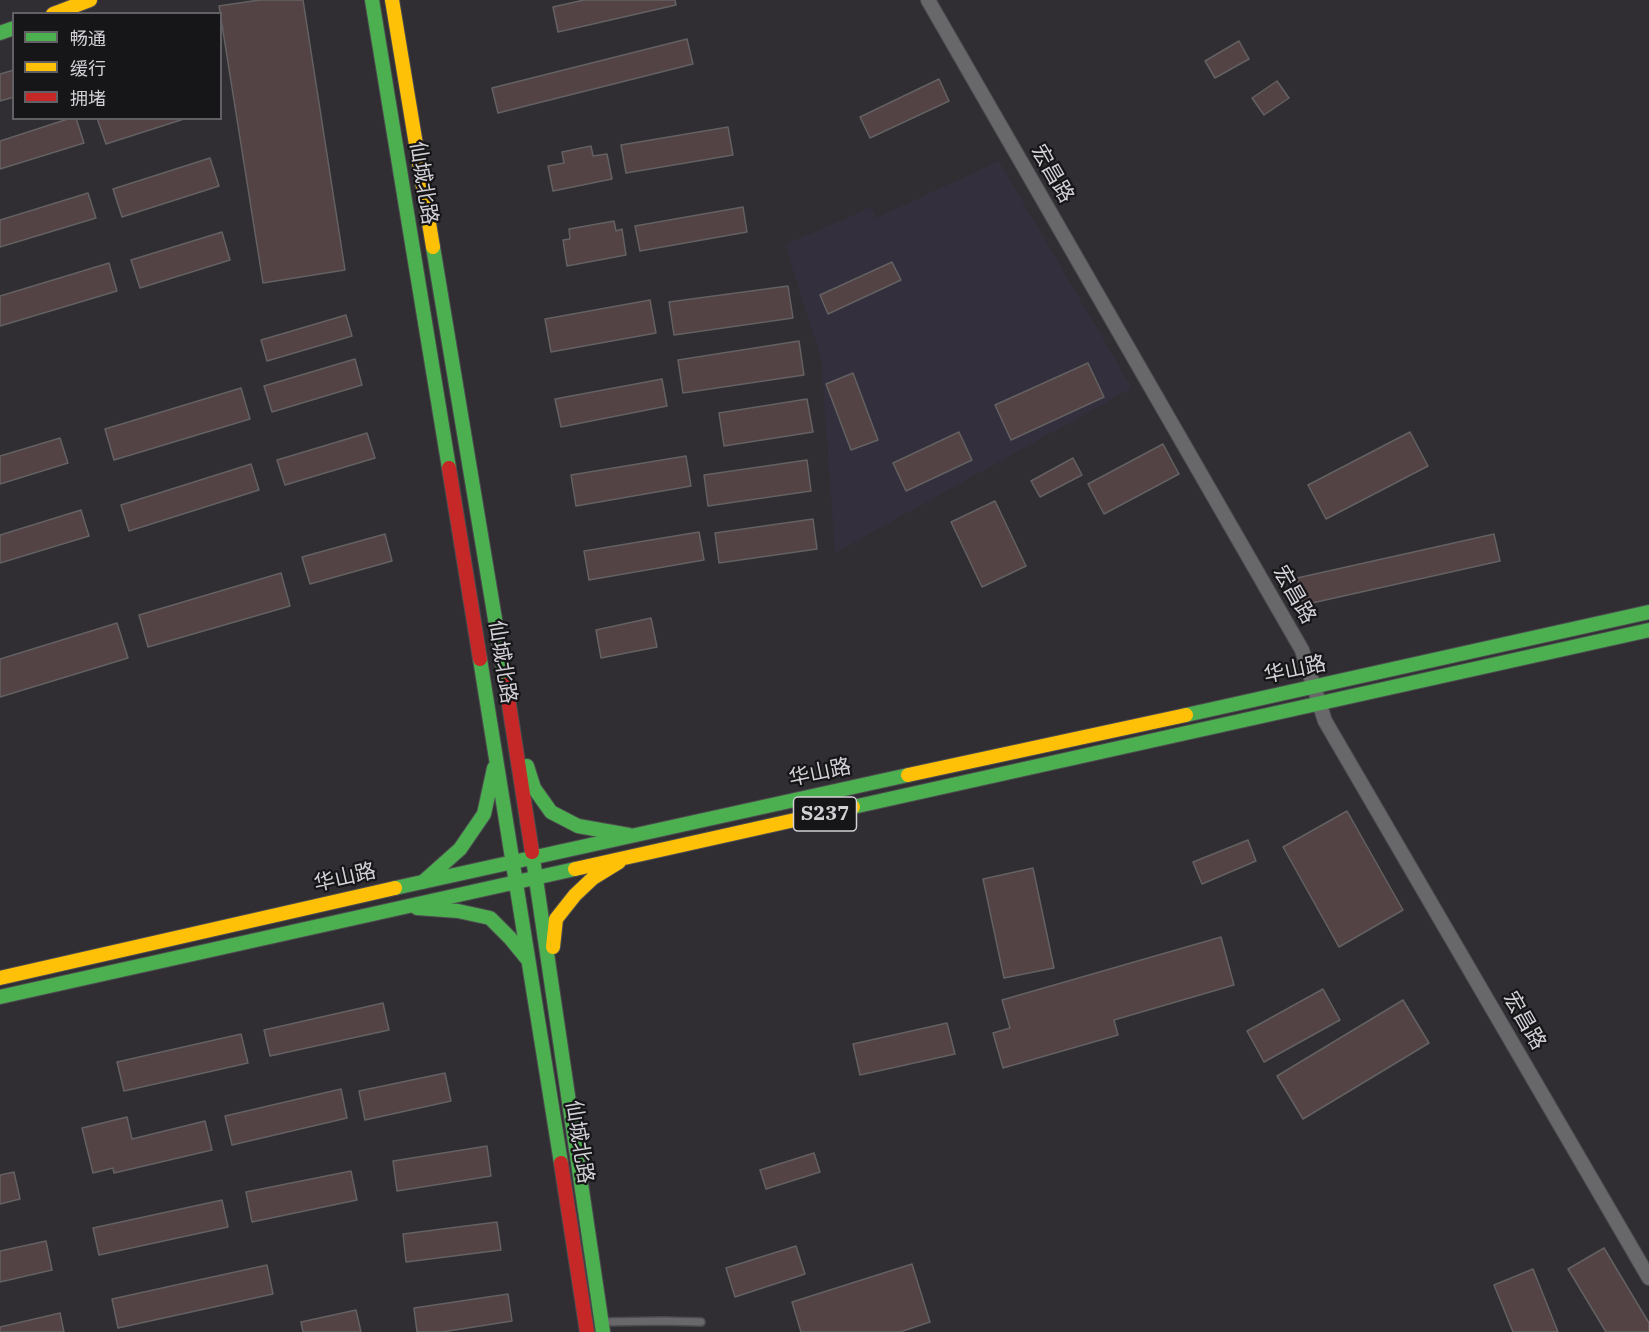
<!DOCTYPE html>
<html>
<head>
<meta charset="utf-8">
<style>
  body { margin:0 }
  #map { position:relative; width:1649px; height:1332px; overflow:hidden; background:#302e32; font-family:"IBM Plex Serif","Noto Sans SC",serif }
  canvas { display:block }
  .legend { position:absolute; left:12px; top:12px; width:210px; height:108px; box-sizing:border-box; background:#161518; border:2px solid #626064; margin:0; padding:8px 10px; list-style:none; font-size:18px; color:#d3d1d6 }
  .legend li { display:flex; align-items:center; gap:12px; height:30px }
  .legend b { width:30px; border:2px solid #626064 }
</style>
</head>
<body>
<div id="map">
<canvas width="1649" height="1332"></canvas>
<ul class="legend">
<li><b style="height:8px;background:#4caf50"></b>畅通</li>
<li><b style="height:8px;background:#ffc107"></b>缓行</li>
<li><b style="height:8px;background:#c62828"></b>拥堵</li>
</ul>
</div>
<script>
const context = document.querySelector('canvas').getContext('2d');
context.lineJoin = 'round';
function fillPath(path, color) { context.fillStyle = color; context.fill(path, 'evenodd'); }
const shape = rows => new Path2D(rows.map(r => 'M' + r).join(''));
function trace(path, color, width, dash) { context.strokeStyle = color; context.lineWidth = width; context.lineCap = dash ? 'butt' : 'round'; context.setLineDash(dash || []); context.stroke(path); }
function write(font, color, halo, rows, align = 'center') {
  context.font = font + ' "IBM Plex Serif","Noto Sans SC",serif'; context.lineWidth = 4.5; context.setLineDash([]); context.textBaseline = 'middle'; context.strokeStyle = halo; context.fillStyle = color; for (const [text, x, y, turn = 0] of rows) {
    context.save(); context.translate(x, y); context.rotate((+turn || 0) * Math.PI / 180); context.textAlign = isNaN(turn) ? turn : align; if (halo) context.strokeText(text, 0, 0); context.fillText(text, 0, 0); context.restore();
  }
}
fillPath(shape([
  [999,161,1132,388,835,553,821,358,785,245,871,207,876,218]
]), '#342f3c');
const building = shape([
  [259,0,303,0,345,270,263,283,219,6,259,0],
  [584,0,675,0,676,5,558,32,553,7,584,0],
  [687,39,693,64,498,113,492,88,687,39],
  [1239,41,1249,59,1215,78,1205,61,1239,41],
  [14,70,14,97,0,101,0,74,14,70],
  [939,79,949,101,870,138,860,117,939,79],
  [1277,81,1289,98,1264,115,1252,98,1277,81],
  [71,118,76,118,84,143,0,169,0,141,71,118],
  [97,118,187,118,106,144,97,118],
  [728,127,733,155,626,173,621,145,728,127],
  [591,146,593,156,607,154,612,179,553,191,548,166,564,163,562,152,591,146],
  [210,158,219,186,122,217,113,189,210,158],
  [88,193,96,218,0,247,0,220,88,193],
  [743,207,747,232,640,251,635,226,743,207],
  [614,221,616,231,622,229,626,255,567,266,563,240,570,239,569,229,614,221],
  [222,232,230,260,140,288,131,260,222,232],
  [892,262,901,280,828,314,820,295,892,262],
  [109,263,117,291,0,326,0,296,109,263],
  [788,286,793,318,674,335,669,302,788,286],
  [650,300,656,333,551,352,545,319,650,300],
  [346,315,352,336,267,361,261,340,346,315],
  [799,341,804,375,683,393,678,360,799,341],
  [355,359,362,385,272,412,264,386,355,359],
  [1088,363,1104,397,1011,440,995,405,1088,363],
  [853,373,878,440,851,450,826,384,853,373],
  [662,379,667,406,561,427,555,399,662,379],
  [241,388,250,419,114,460,105,429,241,388],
  [807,399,813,432,724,446,719,413,807,399],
  [959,432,972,460,906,491,893,463,959,432],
  [1410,432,1428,466,1326,519,1308,485,1410,432],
  [367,433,375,458,285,485,277,460,367,433],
  [60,438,68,463,0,484,0,456,60,438],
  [1163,444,1179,474,1104,514,1088,484,1163,444],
  [686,456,691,486,576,506,571,475,686,456],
  [1073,458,1082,475,1040,497,1031,481,1073,458],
  [807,460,811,491,708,506,704,475,807,460],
  [251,464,259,490,129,531,121,505,251,464],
  [995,501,1026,566,982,587,951,522,995,501],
  [81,510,89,536,0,563,0,535,81,510],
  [813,519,817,549,719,563,715,533,813,519],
  [699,532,704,560,589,580,584,551,699,532],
  [385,534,392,561,310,584,302,557,385,534],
  [1494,534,1500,561,1303,605,1297,578,1494,534],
  [281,573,290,606,148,647,139,615,281,573],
  [651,618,657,647,601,658,596,630,651,618],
  [117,623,128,658,0,697,0,659,117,623],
  [1347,811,1403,910,1339,947,1283,847,1347,811],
  [1248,840,1256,861,1202,884,1193,862,1248,840],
  [1033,868,1054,968,1004,978,983,879,1033,868],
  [1221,937,1234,985,1114,1020,1118,1035,1003,1068,993,1033,1010,1028,1002,1000,1221,937],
  [1323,989,1340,1020,1264,1062,1247,1031,1323,989],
  [1403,1000,1429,1043,1303,1119,1277,1076,1403,1000],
  [383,1003,389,1030,270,1056,264,1030,383,1003],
  [947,1023,955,1054,860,1075,853,1044,947,1023],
  [241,1034,248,1063,124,1091,117,1062,241,1034],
  [445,1073,451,1101,365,1120,359,1091,445,1073],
  [341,1089,347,1118,232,1145,225,1116,341,1089],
  [127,1117,132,1139,205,1121,212,1150,114,1173,113,1168,93,1173,82,1128,127,1117],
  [487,1146,491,1176,397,1191,393,1161,487,1146],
  [814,1153,820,1172,766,1189,760,1170,814,1153],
  [351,1171,357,1200,252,1222,246,1192,351,1171],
  [14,1172,20,1199,0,1204,0,1175,14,1172],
  [222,1200,228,1227,99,1255,93,1228,222,1200],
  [497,1222,501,1250,406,1262,403,1234,497,1222],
  [46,1241,52,1270,0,1282,0,1251,46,1241],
  [796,1246,805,1274,735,1297,726,1268,796,1246],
  [1604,1248,1649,1323,1649,1332,1606,1332,1568,1269,1604,1248],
  [912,1264,930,1322,900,1332,801,1332,792,1302,912,1264],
  [267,1265,273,1294,118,1328,112,1299,267,1265],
  [1533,1269,1558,1332,1513,1332,1494,1285,1533,1269],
  [508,1294,512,1321,442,1332,417,1332,414,1308,508,1294],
  [356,1310,361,1332,303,1332,301,1322,356,1310],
  [60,1313,64,1332,0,1332,0,1327,60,1313]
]);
fillPath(building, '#534345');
trace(building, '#646163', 1.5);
const lane = shape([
  [601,1322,663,1321,701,1322]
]);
const street = shape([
  [928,0,1302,650,1325,721,1649,1278]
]);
const fast = shape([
  [372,0,449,468],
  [0,33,14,28],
  [433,247,506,685],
  [480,659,561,1163],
  [1186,715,1649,612],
  [527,766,534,788,551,812,578,826,629,835],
  [853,807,1649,630],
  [532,852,603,1332],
  [423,882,460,849,484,814,494,768],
  [395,888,908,775],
  [417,908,458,911,490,918,510,938,528,960],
  [0,997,575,869]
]);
const slow = shape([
  [392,0,433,247],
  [53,14,90,0],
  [908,775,1186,715],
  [575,869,853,807],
  [553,947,556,919,575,895,593,878,619,862],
  [0,978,395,888]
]);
const jam = shape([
  [449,468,480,659],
  [506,685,532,852],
  [561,1163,587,1332]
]);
trace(lane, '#4c4b4f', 10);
trace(street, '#4c4b4f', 16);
trace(fast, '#4c4b4f', 16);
trace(slow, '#4c4b4f', 16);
trace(jam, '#4c4b4f', 16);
trace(lane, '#68676a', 7);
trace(street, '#68676a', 14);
trace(fast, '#4caf50', 14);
trace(slow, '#ffc107', 14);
trace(jam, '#c62828', 14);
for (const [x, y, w] of [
  [825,814,63]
]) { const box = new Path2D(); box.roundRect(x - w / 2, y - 17, w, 34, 4.5); context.fillStyle = '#161518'; context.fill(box); trace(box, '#d3d1d6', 1.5); }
write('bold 20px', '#d3d1d6', null, [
  ["S237",825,814]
]);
write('21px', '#d3d1d6', '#161518', [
  ["宏昌路",1052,174,60],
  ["仙城北路",423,183,81],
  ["宏昌路",1294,595,60],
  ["仙城北路",502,662,81],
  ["华山路",1295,670,-12],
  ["华山路",820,773,-12],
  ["华山路",345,878,-13],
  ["宏昌路",1524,1021,60],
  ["仙城北路",579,1142,81]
]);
</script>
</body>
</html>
